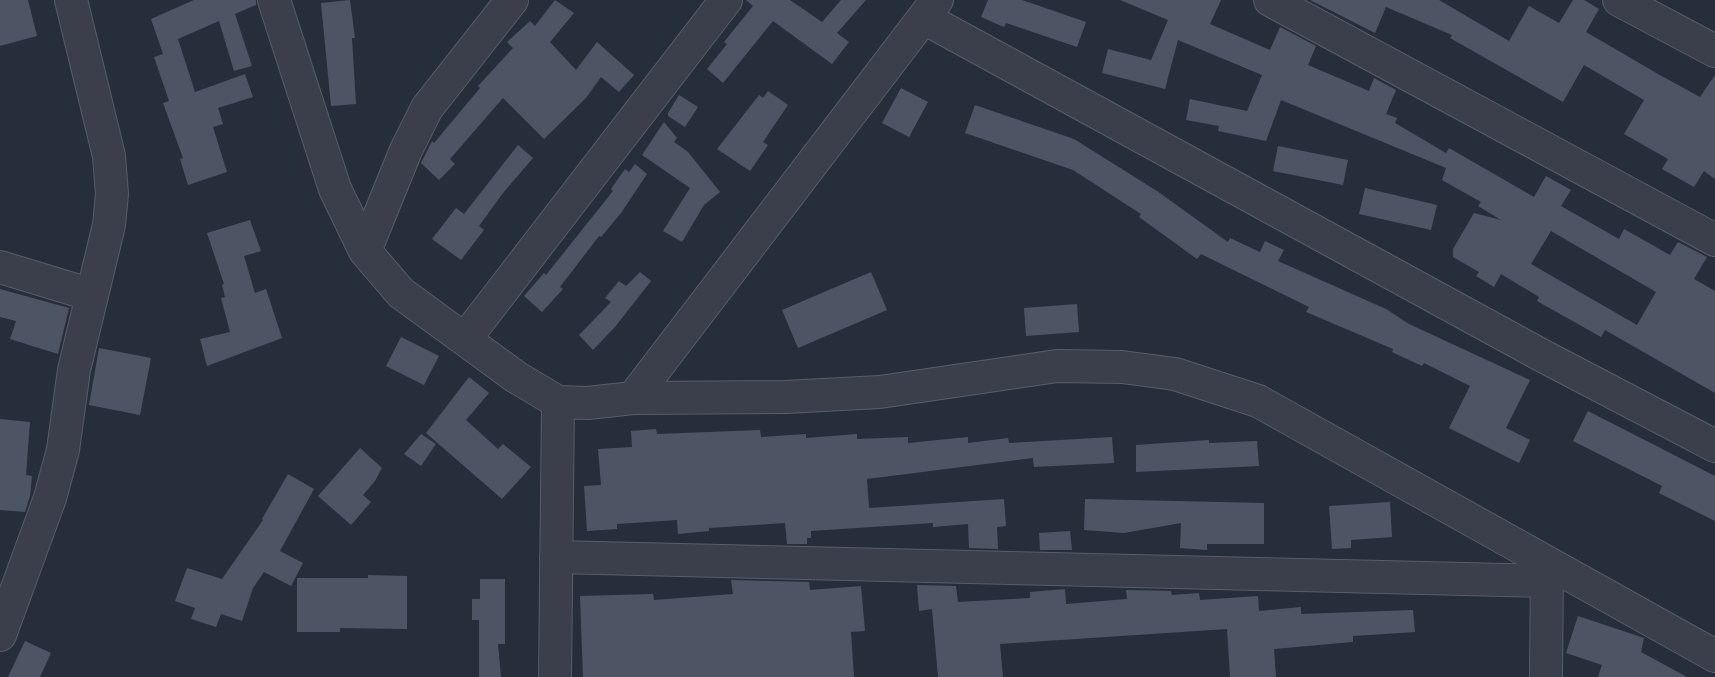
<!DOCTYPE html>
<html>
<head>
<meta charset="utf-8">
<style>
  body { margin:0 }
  canvas { display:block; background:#262d3b }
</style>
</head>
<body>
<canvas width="1715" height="677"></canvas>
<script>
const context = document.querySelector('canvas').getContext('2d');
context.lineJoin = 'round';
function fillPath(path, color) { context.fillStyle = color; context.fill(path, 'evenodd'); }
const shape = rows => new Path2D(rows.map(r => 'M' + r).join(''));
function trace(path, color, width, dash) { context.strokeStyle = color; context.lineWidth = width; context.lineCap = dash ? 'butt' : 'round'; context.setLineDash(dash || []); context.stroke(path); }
fillPath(shape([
  [0,0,28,0,37,36,0,46],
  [194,0,256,0,256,5,235,14,252,66,234,71,219,21,178,39,195,92,245,74,253,97,218,108,223,124,213,127,227,172,188,185,180,159,183,158,163,103,169,101,154,57,163,54,151,19],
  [350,0,355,38,352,38,356,104,331,106,321,3],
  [555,0,574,13,550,42,576,70,597,42,634,75,619,92,601,77,586,98,544,139,503,98,450,159,455,164,439,180,421,163,432,141,434,143,480,88,478,86,513,48,507,42,530,21,535,26],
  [746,0,790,0,822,22,841,0,866,0,837,33,849,42,832,64,773,21,723,83,707,69,727,44,724,42,753,6],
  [988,0,1022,0,1086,22,1077,47,1006,23,1004,27,981,17],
  [1120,0,1221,0,1210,24,1270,50,1280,27,1316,46,1308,65,1369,91,1374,78,1396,90,1386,114,1397,118,1395,123,1446,153,1449,148,1534,197,1546,176,1571,190,1561,206,1619,239,1624,229,1670,255,1678,242,1707,257,1694,279,1715,291,1715,393,1605,330,1601,337,1537,301,1539,297,1501,274,1494,287,1476,276,1479,272,1453,257,1453,249,1474,213,1501,220,1478,206,1481,202,1442,180,1446,168,1281,100,1266,141,1218,131,1219,126,1186,120,1190,99,1247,111,1262,75,1178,40,1165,89,1102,73,1108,49,1151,60,1168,20],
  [1551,231,1656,292,1637,325,1531,264],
  [1310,0,1439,0,1509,41,1529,6,1559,23,1573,0,1584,0,1599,9,1586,32,1658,74,1700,97,1715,75,1715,179,1704,171,1694,187,1662,169,1668,159,1624,134,1644,100,1584,65,1563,102,1450,38,1452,35,1386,7,1375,33],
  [901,88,928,102,909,137,882,123],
  [768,91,788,105,763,142,768,145,750,171,717,149,759,95,763,98],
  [679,95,698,107,685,127,668,116,668,113],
  [975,105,1074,139,1157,191,1228,242,1230,238,1260,252,1265,241,1284,250,1278,261,1386,309,1409,324,1530,380,1506,428,1530,440,1519,463,1449,428,1470,386,1424,363,1422,366,1392,352,1393,349,1306,312,1309,307,1201,254,1197,259,1139,217,1141,214,1073,170,965,133],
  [664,122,677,138,674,142,688,152,720,192,704,205,682,242,663,231,690,188,642,155],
  [518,145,533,158,503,193,479,226,484,230,461,260,432,239,456,208,464,214],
  [1278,146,1348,160,1343,185,1273,171],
  [635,164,647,174,621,213,601,237,599,236,560,287,563,289,542,312,524,296,544,273,546,275,613,191,611,189,625,169,629,172],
  [1365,188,1437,205,1431,230,1359,214],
  [250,220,261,251,244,256,255,293,266,289,282,338,207,366,200,339,230,332,221,298,225,297,222,285,224,284,207,233],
  [640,272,651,281,615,327,593,350,579,335,611,302,605,298,619,281,626,286],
  [871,272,887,310,798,348,782,310],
  [0,289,69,308,58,354,10,339,16,321,0,317],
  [1077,304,1079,332,1026,336,1024,308],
  [401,337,439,356,424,385,386,366],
  [99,348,151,358,140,415,89,405],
  [469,377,489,393,466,420,498,449,503,444,531,467,502,499,426,433],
  [1588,411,1715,476,1715,521,1659,493,1662,486,1573,441],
  [0,419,30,422,26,475,32,476,30,496,25,512,0,510],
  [656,429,657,434,760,430,761,437,806,434,806,438,857,434,857,439,908,437,908,443,968,437,968,443,1008,438,1009,443,1112,437,1114,463,1034,467,1033,458,867,479,869,508,1004,499,1006,526,997,527,998,549,969,548,968,524,933,527,933,523,811,531,811,538,807,538,807,544,787,544,785,523,709,528,709,531,678,534,677,520,617,524,617,529,587,531,584,486,601,485,598,449,632,447,631,431],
  [421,434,436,444,421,466,404,454],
  [1209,440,1209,443,1257,441,1259,466,1136,472,1136,445],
  [360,448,382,468,375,481,363,495,371,502,351,525,318,496],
  [288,474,314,489,280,551,303,563,291,586,264,572,253,588,242,621,221,614,216,627,191,619,195,608,175,601,187,568,222,579,263,520,262,519],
  [1085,499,1264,503,1264,544,1207,544,1207,550,1180,548,1181,523,1124,533,1084,530],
  [1390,502,1392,537,1351,540,1351,548,1332,549,1329,506],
  [1070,531,1072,550,1040,550,1039,533],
  [368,575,407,576,407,629,340,628,340,632,297,632,297,578,368,578],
  [480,579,505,579,505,644,498,644,501,677,479,677,479,620,472,620,472,599,480,599],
  [731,580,809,582,810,590,861,586,865,631,851,632,854,677,583,677,580,596,653,594,654,600,733,594],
  [917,585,956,586,958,602,1030,598,1030,592,1065,589,1066,604,1127,599,1126,590,1171,591,1172,595,1199,593,1200,600,1258,596,1259,611,1301,607,1301,614,1413,610,1415,632,1353,636,1353,642,1274,649,1276,677,1230,677,1227,629,1000,644,1003,677,938,677,932,609,919,611],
  [1578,616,1644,638,1641,652,1687,677,1598,677,1602,665,1566,653],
  [25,641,51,653,40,677,8,677]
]), '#4d5565');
const minor = shape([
  [274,0,335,189,365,251,401,293,516,377,558,402,588,403,633,398,785,397,880,392,1057,366,1122,367,1175,374,1258,401,1715,656],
  [1270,0,1715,240],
  [1619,0,1715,51],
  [924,18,1543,356,1715,446],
  [365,251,406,150,427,108,512,0],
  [0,267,92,295],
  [465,339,726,0],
  [633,398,937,0],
  [556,557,1547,581],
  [0,635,50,498,63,450,74,370,109,225,112,194,109,156,71,0],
  [555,677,558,402],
  [1546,677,1547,563]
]);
trace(minor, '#585d69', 34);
trace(minor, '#3a3f4b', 32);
</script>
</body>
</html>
